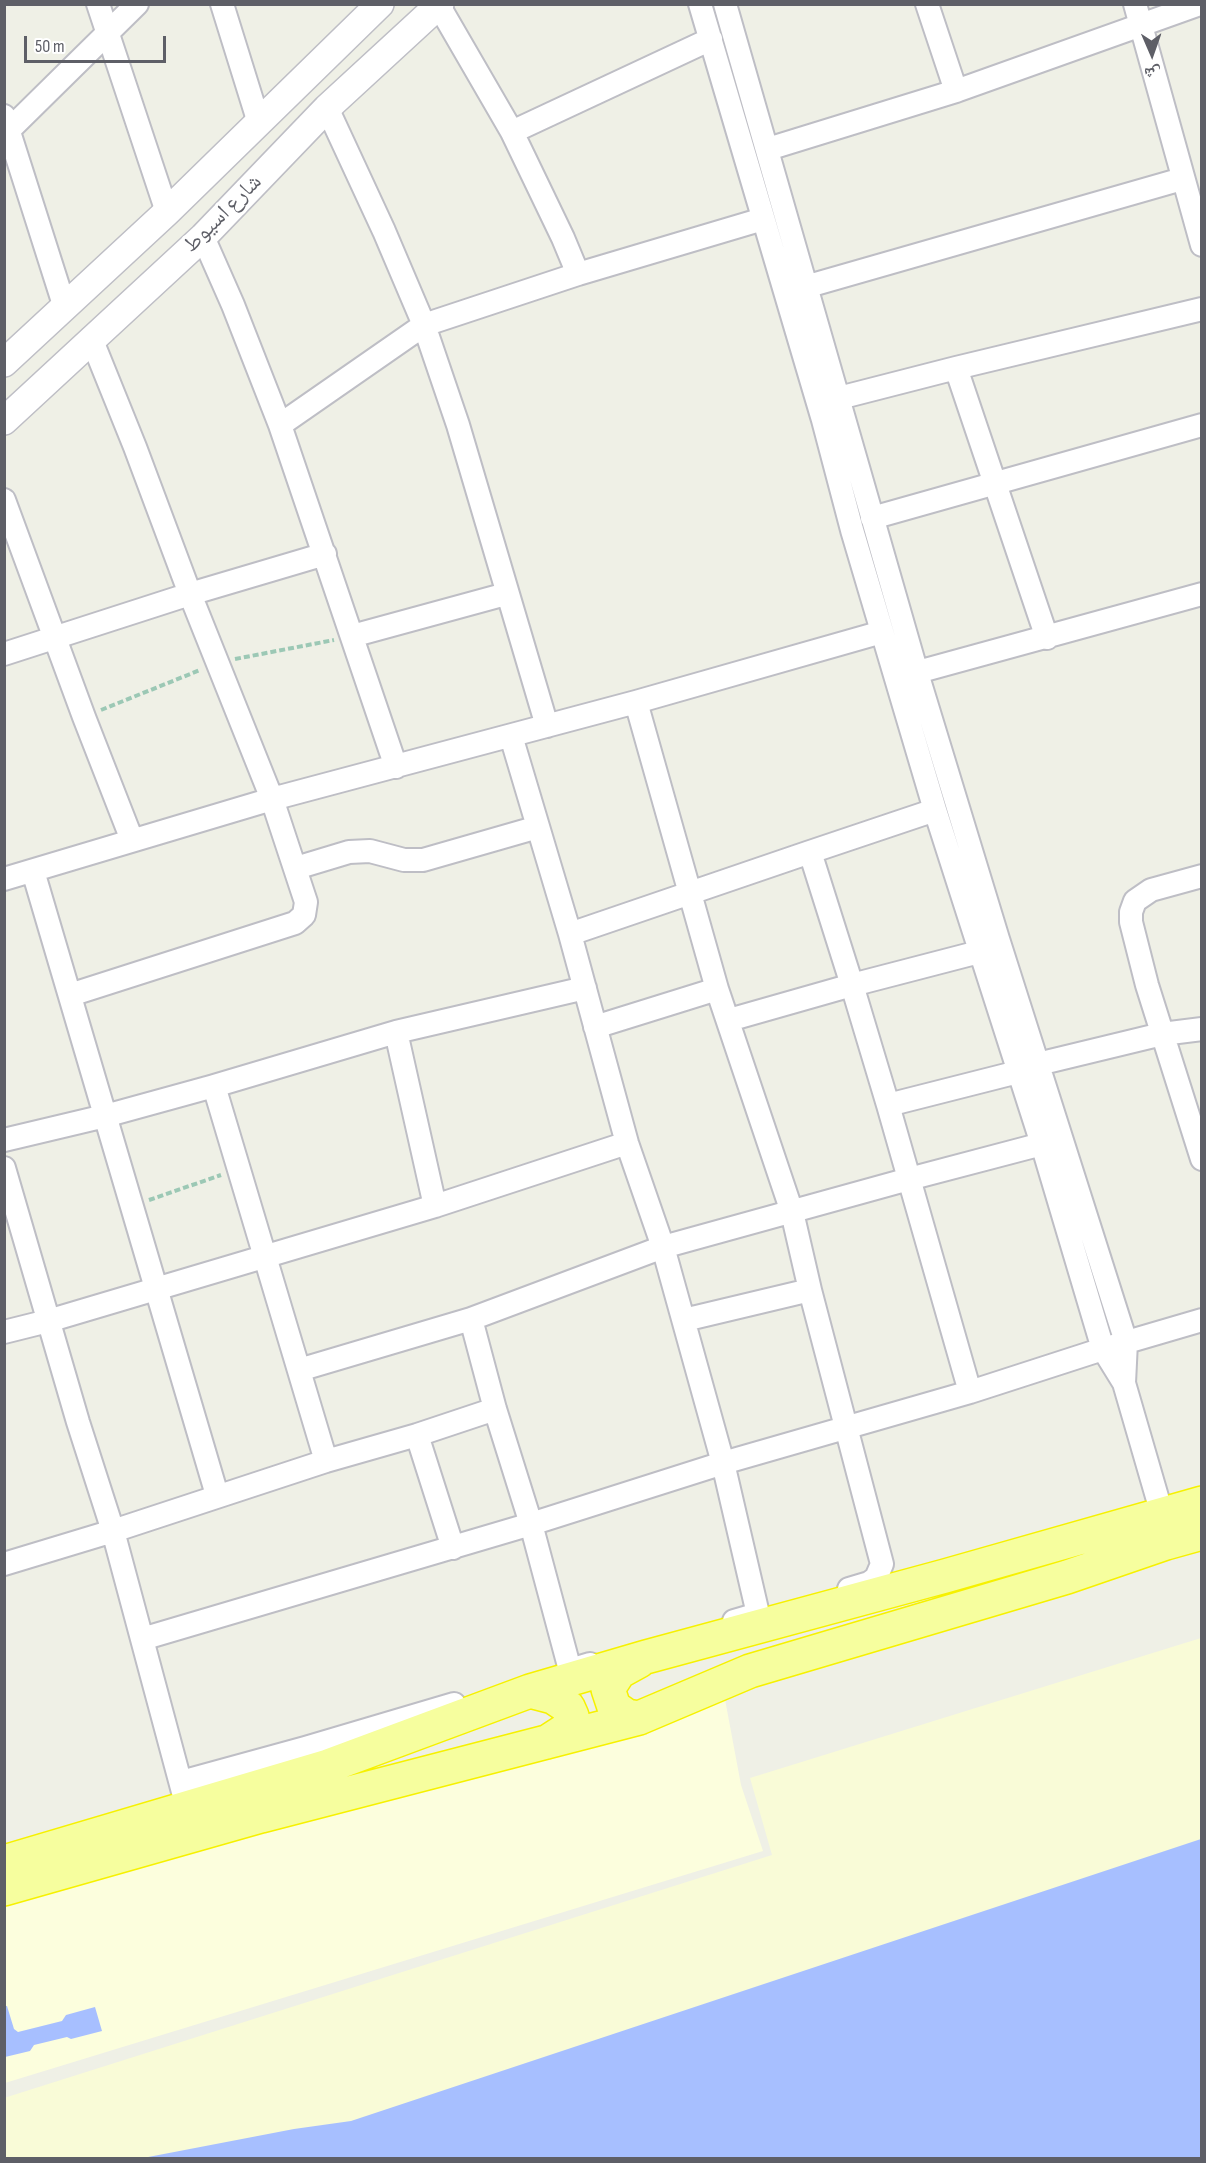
<!DOCTYPE html>
<html>
<head>
<meta charset="utf-8">
<style>
  body { margin:0 }
  #map { position:relative; width:1206px; height:2163px; overflow:hidden; background:#eff0e6; font-family:"Sofia Sans Condensed","Noto Naskh Arabic",sans-serif }
  canvas { display:block }
  .frame { position:absolute; inset:0; border:6px solid #5e5f67; pointer-events:none }
  .north { position:absolute; left:1122px; top:24px; width:60px; height:60px; -webkit-text-stroke:4px #fff; paint-order:stroke; rotate:178deg; font-size:16px; font-weight:700; line-height:24px; text-align:center; color:#5e5f67 }
  .north::after { content:''; display:block; margin:auto; width:21px; height:27px; background:#5e5f67; clip-path:polygon(50% 0,100% 100%,50% 72%,0 100%) }
  .scale { position:absolute; left:24px; top:36px; width:142px; height:27px; box-sizing:border-box; border:3px solid #5e5f67; border-top:0; padding-left:8px; font-size:18px; line-height:21px; white-space:nowrap; color:#5e5f67; -webkit-text-stroke:4px #fff; paint-order:stroke }
</style>
</head>
<body>
<div id="map">
<canvas width="1206" height="2163"></canvas>
<div class="frame"></div>
<div class="north">ش</div>
<div class="scale">50 m</div>
</div>
<script>
const context = document.querySelector('canvas').getContext('2d');
context.lineJoin = 'round';
function fillPath(path, color) { context.fillStyle = color; context.fill(path, 'evenodd'); }
const shape = rows => new Path2D(rows.map(r => 'M' + r).join(''));
function trace(path, color, width, dash) { context.strokeStyle = color; context.lineWidth = width; context.lineCap = dash ? 'butt' : 'round'; context.setLineDash(dash || []); context.stroke(path); }
function write(font, color, halo, rows, align = 'center') {
  context.font = font + ' "Sofia Sans Condensed","Noto Naskh Arabic",sans-serif'; context.lineWidth = 6; context.setLineDash([]); context.textBaseline = 'middle'; context.strokeStyle = halo; context.fillStyle = color; for (const [text, x, y, turn = 0] of rows) {
    context.save(); context.translate(x, y); context.rotate((+turn || 0) * Math.PI / 180); context.textAlign = isNaN(turn) ? turn : align; if (halo) context.strokeText(text, 0, 0); context.fillText(text, 0, 0); context.restore();
  }
}
fillPath(shape([
  [724,1694,741,1785,763,1851,5,2083,5,1903]
]), '#fcfedd');
fillPath(shape([
  [1201,1638,1201,1863,335,2158,5,2158,4,2098,772,1855,750,1778]
]), '#f9fbd7');
fillPath(shape([
  [1201,1839,1201,2158,143,2158,294,2129,351,2121],
  [5,2006,7,2006,14,2029,18,2032,62,2021,66,2015,95,2007,102,2031,71,2039,67,2037,34,2045,30,2051,5,2057]
]), '#a7bfff');
const minor = shape([
  [98,4,167,212],
  [222,4,259,123],
  [700,4,823,420,852,530,935,810,1042,1144,1103,1349,1124,1383,1162,1514,1164,1528],
  [725,4,917,673,998,939,1126,1342,1124,1383],
  [927,4,956,91],
  [1135,4,1202,245],
  [439,6,512,132,563,238,578,274],
  [327,108,384,231,424,325,458,425,547,726],
  [4,116,65,308],
  [512,132,711,39],
  [4,135,137,4],
  [768,149,956,91,1200,4],
  [203,237,233,305,280,425,396,767],
  [805,287,1182,179],
  [956,368,1047,638],
  [839,398,956,368,1202,309],
  [280,425,424,325,578,274,763,219],
  [4,500,84,717,132,840],
  [872,518,1202,425],
  [352,636,506,594],
  [4,654,190,594,325,554],
  [903,676,1202,594],
  [636,702,717,989,792,1212,810,1290],
  [511,736,570,934,627,1143,663,1247,723,1463,758,1614,734,1621],
  [810,852,935,810],
  [296,868,349,852,370,851,404,860,423,860,538,827],
  [33,871,217,1495],
  [1202,876,1151,890,1135,901,1131,912,1131,922,1147,985,1202,1159],
  [4,879,272,799,190,594,135,447,91,338],
  [570,934,810,852,852,985,979,952],
  [70,995,295,923,304,915,306,902,272,799,636,702,882,632],
  [729,1020,852,985,888,1105],
  [595,1027,717,989],
  [396,1032,435,1206],
  [1038,1064,1162,1034,1202,1029],
  [214,1086,396,1032,585,988],
  [4,1140,105,1116,214,1086,326,1461],
  [4,1168,78,1422,113,1531,187,1807],
  [684,1320,810,1290,882,1564,876,1578,869,1583,849,1589],
  [4,1332,48,1321,435,1206,627,1143],
  [299,1370,471,1319],
  [970,1392,888,1105,1018,1072],
  [417,1435,453,1548],
  [4,1564,113,1531,326,1461,417,1435,495,1409],
  [142,1639,531,1524,723,1463,970,1392,1103,1349,1202,1320],
  [590,1664,570,1670,531,1524,495,1409,471,1319,663,1247,909,1179,1042,1144],
  [181,1782,305,1748,454,1704]
]);
const tertiary = shape([
  [4,363,167,212,380,4],
  [4,421,203,237,327,108,440,4]
]);
const trunk = shape([
  [639,1661,619,1672,608,1689,614,1707,627,1716,639,1718],
  [530,1691,553,1697,568,1707,572,1716,570,1727,547,1742],
  [4,1862,328,1766,530,1691,646,1657,945,1576,1202,1503],
  [4,1889,261,1816,639,1718,750,1671,1067,1577,1166,1543,1202,1533]
]);
trace(minor, '#bebec5', 26);
trace(tertiary, '#bebec5', 30);
trace(trunk, '#f6f100', 36);
trace(shape([
  [235,659,334,640],
  [101,710,200,670],
  [149,1200,221,1175]
]), '#9cc8b5', 4, [6, 3]);
trace(minor, '#fff', 22);
trace(tertiary, '#fff', 27);
trace(trunk, '#f6fe9e', 33);
write('22px', '#5e5f67', '#fff', [
  ["شارع اسيوط",223,214,-45]
]);
</script>
</body>
</html>
